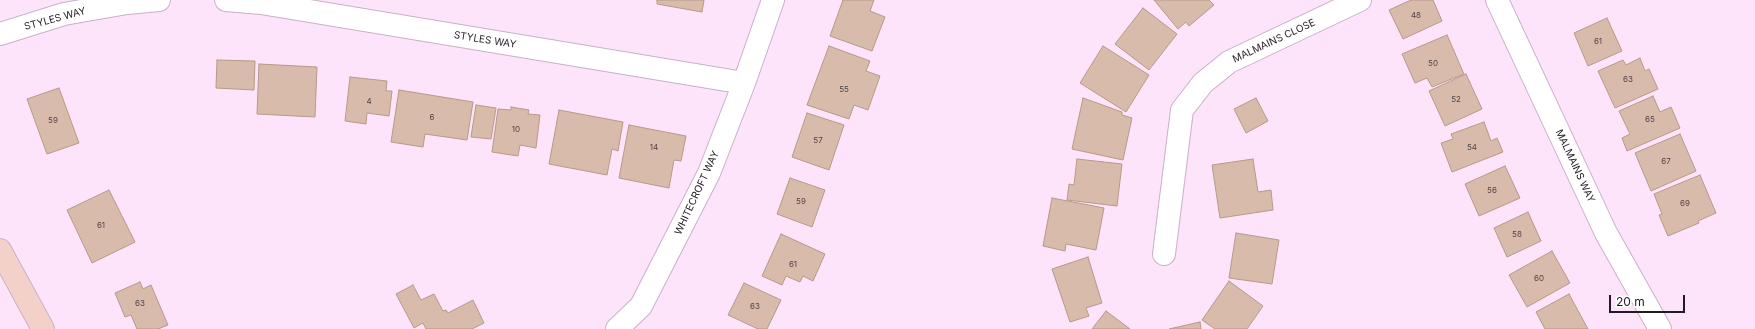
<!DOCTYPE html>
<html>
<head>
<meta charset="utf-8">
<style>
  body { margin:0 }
  #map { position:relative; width:1755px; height:329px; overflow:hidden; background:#fde4fb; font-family:Inter,sans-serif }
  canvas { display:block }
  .scale { position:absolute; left:1609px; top:295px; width:76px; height:18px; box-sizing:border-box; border:2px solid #231b23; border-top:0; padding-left:5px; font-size:12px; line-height:14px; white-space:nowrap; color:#231b23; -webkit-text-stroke:3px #fff; paint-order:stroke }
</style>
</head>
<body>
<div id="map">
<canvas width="1755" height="329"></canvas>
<div class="scale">20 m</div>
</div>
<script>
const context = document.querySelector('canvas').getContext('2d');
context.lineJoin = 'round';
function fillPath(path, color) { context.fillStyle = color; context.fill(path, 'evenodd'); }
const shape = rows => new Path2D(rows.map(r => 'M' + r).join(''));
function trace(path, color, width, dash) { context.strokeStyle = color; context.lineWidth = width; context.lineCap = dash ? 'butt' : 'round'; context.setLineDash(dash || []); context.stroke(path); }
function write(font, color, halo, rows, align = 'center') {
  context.font = font + ' Inter,sans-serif'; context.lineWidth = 3; context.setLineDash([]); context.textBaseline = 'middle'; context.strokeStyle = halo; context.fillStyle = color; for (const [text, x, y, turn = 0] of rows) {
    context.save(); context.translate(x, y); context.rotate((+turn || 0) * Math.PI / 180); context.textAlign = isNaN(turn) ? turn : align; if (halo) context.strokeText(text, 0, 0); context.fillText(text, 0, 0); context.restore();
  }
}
const building = shape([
  [657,0,704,0,702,12,657,4,657,0],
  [843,0,874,0,870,11,885,17,872,51,830,36,843,0],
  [1154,0,1209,0,1214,5,1189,26,1186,22,1178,29,1154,0],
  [1411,0,1433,0,1442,21,1403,39,1389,10,1411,0],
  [1143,8,1177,34,1149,70,1115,44,1143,8],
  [1607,18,1622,51,1588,66,1574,33,1607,18],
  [1447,35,1464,74,1432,87,1427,78,1415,83,1402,54,1447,35],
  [829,46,870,61,866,71,880,76,868,110,854,105,849,119,807,105,829,46],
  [1103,46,1149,75,1126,112,1080,83,1103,46],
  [1640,58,1645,71,1649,69,1658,89,1615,108,1598,71,1623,60,1626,65,1640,58],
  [217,60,255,61,254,90,216,88,217,60],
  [259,64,317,67,315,117,257,114,259,64],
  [1466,74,1482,109,1445,126,1429,91,1466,74],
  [350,77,387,81,386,91,392,91,389,116,367,113,366,124,345,121,350,77],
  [59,88,79,143,47,154,27,99,59,88],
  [399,90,473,102,467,140,425,134,423,147,391,142,399,90],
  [1653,96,1660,112,1671,107,1680,128,1627,151,1622,138,1630,134,1619,111,1653,96],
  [1083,98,1122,112,1122,115,1132,118,1123,160,1072,149,1083,98],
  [1256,98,1268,121,1246,133,1234,109,1256,98],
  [476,105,496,108,491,139,471,137,476,105],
  [511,107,529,110,528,114,540,115,536,148,520,145,518,156,492,152,498,109,511,110,511,107],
  [559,110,623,122,618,151,612,149,607,175,549,164,559,110],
  [807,113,844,125,829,170,792,157,807,113],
  [1484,122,1491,141,1497,138,1503,152,1452,172,1441,143,1453,139,1451,134,1484,122],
  [629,125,686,136,681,161,674,160,669,188,619,178,629,125],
  [1680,134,1696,171,1651,191,1635,153,1680,134],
  [1077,159,1122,164,1117,206,1067,200,1069,184,1074,185,1077,159],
  [1253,159,1258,192,1271,190,1273,210,1220,218,1212,165,1253,159],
  [1505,166,1520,198,1479,216,1465,184,1505,166],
  [1700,175,1716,213,1698,221,1699,223,1668,236,1659,215,1662,214,1654,194,1700,175],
  [790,178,825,190,812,227,777,214,790,178],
  [109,190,135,242,92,263,67,210,109,190],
  [1052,198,1104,208,1096,250,1066,244,1065,251,1043,246,1052,198],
  [1528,212,1541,241,1507,257,1494,228,1528,212],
  [1236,233,1279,240,1272,284,1229,278,1236,233],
  [781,234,825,254,813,281,803,276,800,282,786,276,782,285,762,276,781,234],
  [1552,251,1570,283,1527,307,1509,275,1552,251],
  [1088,257,1102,303,1086,308,1089,316,1070,322,1052,269,1088,257],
  [1229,281,1263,306,1247,329,1215,329,1202,320,1229,281],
  [140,282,143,289,151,285,168,325,158,329,137,329,131,315,125,317,115,293,140,282],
  [744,283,781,300,767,329,758,329,728,315,744,283],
  [413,285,421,300,434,294,443,311,446,310,448,313,473,300,484,323,472,329,426,329,423,323,414,328,396,294,413,285],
  [1569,294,1588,329,1545,329,1536,312,1569,294],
  [1106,311,1130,329,1092,329,1106,311],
  [1200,322,1201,329,1169,329,1200,322]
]);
fillPath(building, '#d9bbab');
trace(building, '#b59989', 1);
const street = shape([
  [226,0,261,3,744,83],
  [1497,0,1606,233,1660,329],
  [0,34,64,14,127,3,159,0],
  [1164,254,1182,110,1203,83,1229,62,1360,0],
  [617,329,641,306,709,173,744,83,773,0]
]);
const secondary = shape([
  [0,250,43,329]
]);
trace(street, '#c8b1c7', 24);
trace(secondary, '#c8b1c7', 24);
trace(street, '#fff', 22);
trace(secondary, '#f3d1c9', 22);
write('8px', '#504345', null, [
  ["48",1416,16],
  ["61",1598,42],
  ["50",1433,64],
  ["63",1628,80],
  ["55",844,90],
  ["52",1456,100],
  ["4",369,102],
  ["6",432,118],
  ["65",1650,120],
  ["59",53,121],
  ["10",516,130],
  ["57",818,141],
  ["14",654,148],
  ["54",1472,148],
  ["67",1666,162],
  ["56",1492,191],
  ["59",801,202],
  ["69",1685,204],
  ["61",101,226],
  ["58",1517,235],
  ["61",793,265],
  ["60",1539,279],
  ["63",140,304],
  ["63",755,307]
]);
write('10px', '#231b23', '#fff', [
  ["STYLES WAY",55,19,-15],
  ["STYLES WAY",485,40,9],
  ["MALMAINS CLOSE",1274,41,-25],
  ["MALMAINS WAY",1575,166,65],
  ["WHITECROFT WAY",697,193,-65]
]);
</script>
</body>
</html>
